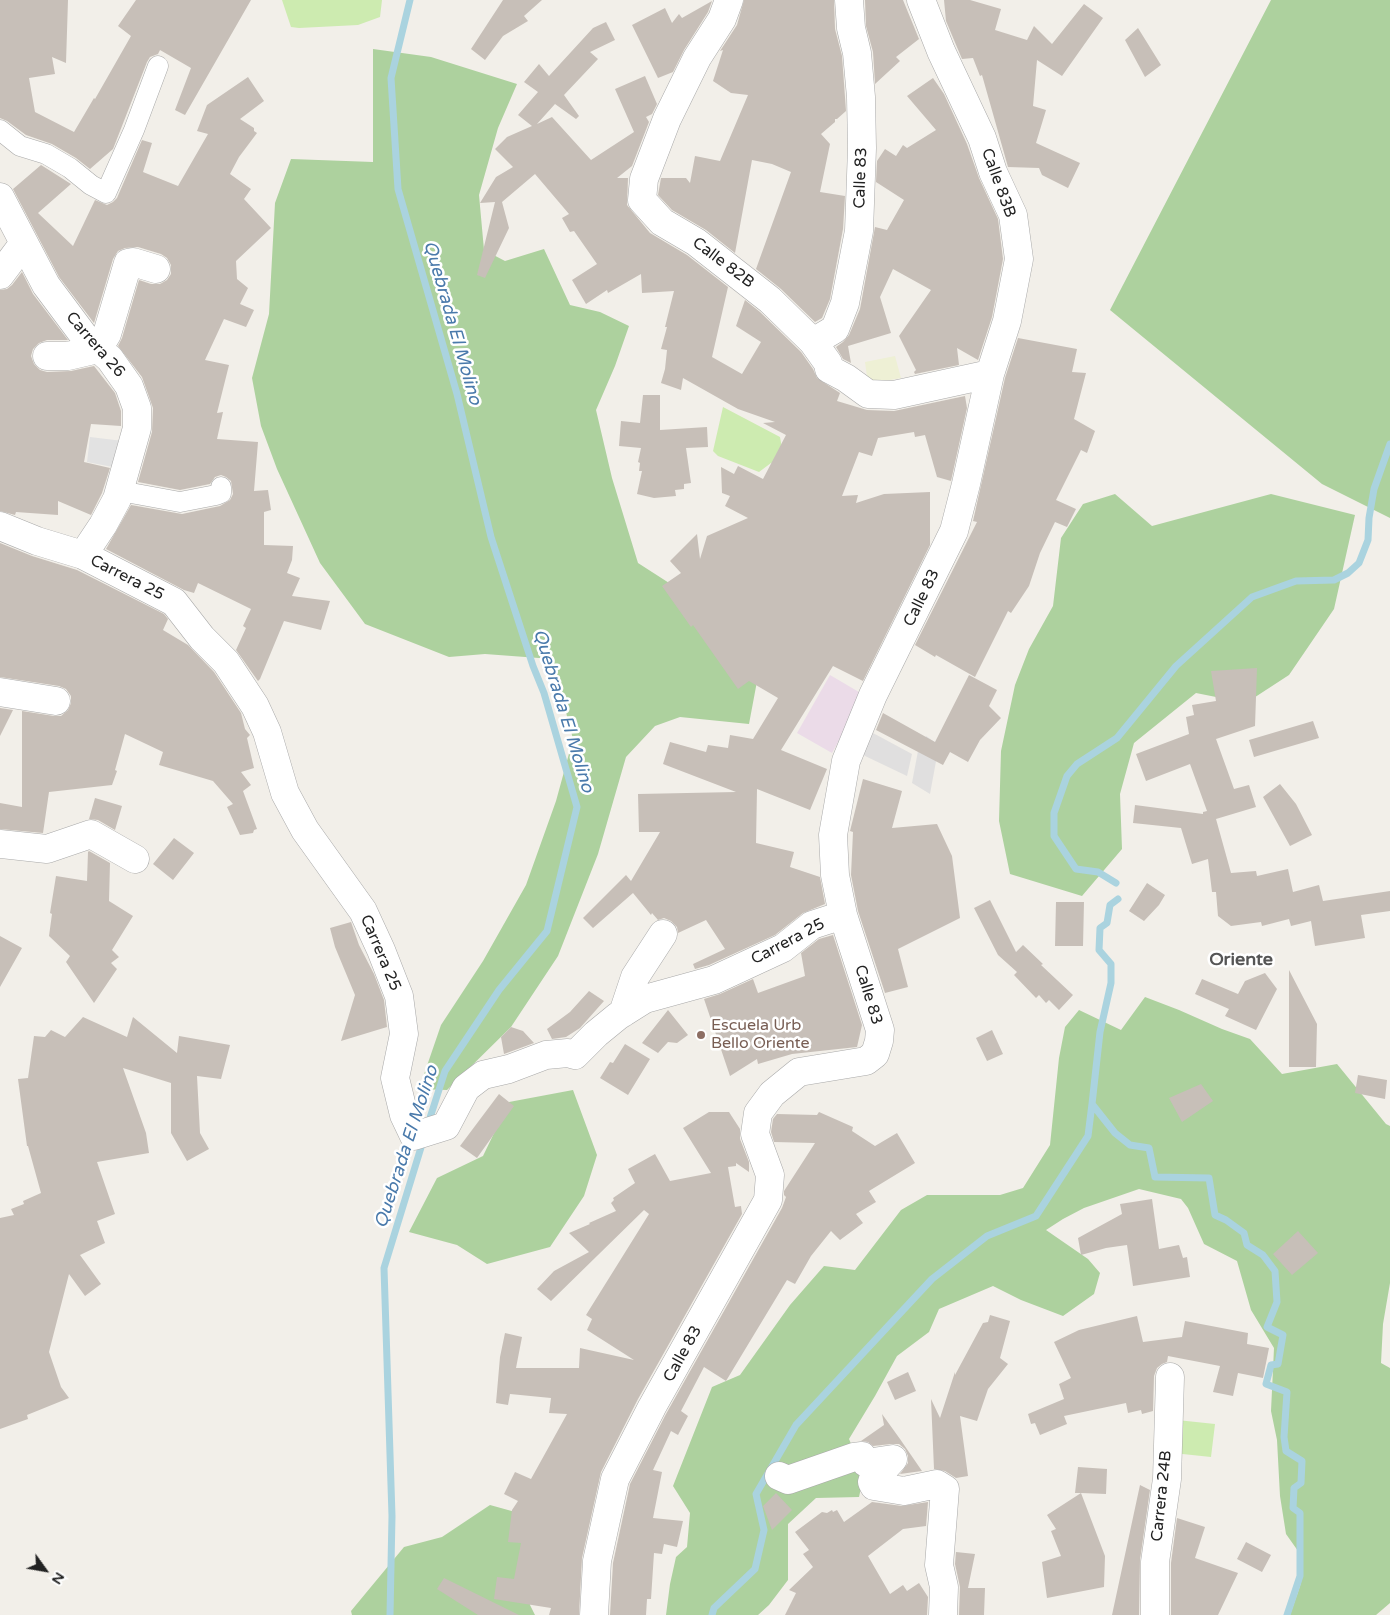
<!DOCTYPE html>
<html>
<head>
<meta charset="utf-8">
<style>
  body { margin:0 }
  #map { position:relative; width:1390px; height:1615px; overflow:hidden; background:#f2efe9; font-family:"Varela Round",sans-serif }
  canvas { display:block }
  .north { position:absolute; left:20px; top:1545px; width:50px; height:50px; -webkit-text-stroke:4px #fff; paint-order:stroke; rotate:122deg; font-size:14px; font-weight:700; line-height:20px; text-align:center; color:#222 }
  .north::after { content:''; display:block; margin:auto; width:18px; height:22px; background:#222; clip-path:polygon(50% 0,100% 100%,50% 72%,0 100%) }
</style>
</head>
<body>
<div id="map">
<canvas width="1390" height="1615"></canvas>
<div class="north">N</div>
</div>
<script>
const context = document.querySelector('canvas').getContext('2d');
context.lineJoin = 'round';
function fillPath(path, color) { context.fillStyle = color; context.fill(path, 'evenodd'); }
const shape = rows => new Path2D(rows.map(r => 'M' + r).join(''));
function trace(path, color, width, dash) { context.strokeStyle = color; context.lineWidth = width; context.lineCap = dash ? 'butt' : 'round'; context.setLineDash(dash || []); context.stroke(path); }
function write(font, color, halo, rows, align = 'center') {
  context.font = font + ' "Varela Round",sans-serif'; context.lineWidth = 5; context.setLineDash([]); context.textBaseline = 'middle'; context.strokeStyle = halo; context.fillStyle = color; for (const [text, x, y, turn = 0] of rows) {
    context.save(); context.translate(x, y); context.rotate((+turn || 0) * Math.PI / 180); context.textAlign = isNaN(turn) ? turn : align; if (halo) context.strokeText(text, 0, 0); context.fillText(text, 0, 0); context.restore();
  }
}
fillPath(shape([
  [873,733,912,754,907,776,863,755],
  [926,736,939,745,930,794,912,783,918,751]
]), '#e0dfdf');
fillPath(shape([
  [830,675,864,695,832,753,797,733]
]), '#ebdbe8');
fillPath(shape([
  [895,356,901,378,868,384,865,362]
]), '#eef0d5');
fillPath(shape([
  [282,0,382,0,380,17,358,25,299,28,291,27],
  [723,407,780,437,784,460,771,463,759,472,718,456,713,451],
  [1177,1420,1215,1424,1211,1457,1173,1453]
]), '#cdebb0');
fillPath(shape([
  [1271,0,1390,0,1390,518,1322,484,1110,310],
  [373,49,431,57,517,84,498,128,479,195,484,250,505,261,544,249,570,305,600,312,629,326,615,366,596,410,612,478,638,563,764,644,749,724,680,717,655,726,626,757,598,854,558,956,511,1027,447,1090,419,1089,441,1025,483,961,526,885,556,801,573,739,552,659,485,654,449,657,365,624,320,563,277,469,261,426,252,378,269,314,275,203,291,159,373,162],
  [1115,494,1152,526,1271,494,1355,515,1334,609,1289,675,1246,703,1196,693,1134,743,1120,794,1122,849,1082,896,1010,874,999,821,1001,751,1015,685,1029,649,1053,606,1061,538,1083,504],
  [1145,997,1179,1010,1222,1029,1250,1039,1282,1074,1337,1064,1386,1124,1390,1126,1390,1283,1383,1324,1381,1363,1390,1368,1390,1603,1376,1615,1290,1615,1301,1583,1303,1558,1286,1534,1280,1496,1277,1440,1271,1411,1274,1348,1251,1310,1237,1261,1204,1244,1188,1208,1181,1199,1139,1189,1084,1208,1063,1219,1046,1230,1088,1259,1100,1273,1094,1294,1063,1316,1021,1300,993,1286,939,1309,929,1332,897,1356,875,1396,849,1439,864,1474,859,1497,816,1498,788,1524,788,1580,769,1605,758,1615,666,1615,670,1584,676,1557,687,1547,690,1513,673,1486,712,1387,740,1375,790,1305,824,1266,855,1270,901,1210,927,1195,1000,1195,1023,1188,1050,1145,1059,1058,1065,1027,1079,1010,1121,1030],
  [573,1090,597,1155,584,1196,550,1247,487,1264,457,1245,409,1232,437,1178,483,1156,509,1102],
  [490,1505,544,1520,536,1577,530,1605,535,1615,352,1615,351,1611,404,1547,442,1537]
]), '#add19e');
fillPath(shape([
  [90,437,123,441,118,468,87,462]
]), '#e2e2e2');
trace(shape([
  [410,0,391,78,398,189,457,394,491,537,533,666,544,693,577,807,547,931,499,990,445,1071,428,1124],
  [1116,883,1098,872,1076,869,1054,836,1054,813,1067,776,1077,764,1117,738,1176,666,1252,597,1296,581,1334,580,1348,573,1359,563,1368,540,1369,518,1374,489,1390,444],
  [1118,899,1110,905,1107,923,1100,928,1099,950,1111,964,1111,983,1100,1032,1092,1104,1115,1133,1130,1145,1149,1148,1155,1177,1209,1178,1215,1215,1226,1220,1244,1233,1247,1245,1263,1255,1275,1271,1277,1302,1267,1327,1283,1335,1278,1364,1271,1365,1266,1384,1287,1392,1284,1437,1286,1451,1302,1461,1301,1483,1294,1488,1293,1508,1300,1513,1300,1576,1287,1615],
  [390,1615,392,1516,384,1268,423,1141],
  [712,1615,714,1608,755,1569,764,1530,756,1494,796,1425,932,1279,987,1236,1036,1216,1088,1136,1092,1104]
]), '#aad3df', 7);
fillPath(shape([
  [0,0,68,0,66,63,52,57,55,74,29,78,35,112,74,132,94,98,95,99,131,36,118,26,136,0,251,0,185,115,175,110,191,68,160,50,158,54,150,57,147,62,113,149,90,169,76,158,52,144,26,135,7,121,0,118],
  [503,0,542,0,524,16,528,21,503,36,485,60,471,49],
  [744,0,834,0,835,29,842,56,846,111,837,119,835,119,835,122,821,134,830,144,820,192,845,196,843,229,830,299,822,318,815,322,781,289,756,269,791,172,772,164,752,160,735,253,706,230,672,210,658,195,661,178,686,178,690,183,695,156,720,161,748,95,731,93,713,81,723,50,720,51,737,25],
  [865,0,903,0,919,39,896,57,900,61,875,84,873,52,866,26],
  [944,0,970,0,1001,9,995,30,1027,40,1034,26,1052,44,1084,4,1103,18,1062,76,1037,60,1033,106,1046,110,1036,143,1080,163,1068,188,1042,175,1039,168,1008,167,982,75,980,76,973,58,962,59,946,21],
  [712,1,708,12,684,50,673,72,658,78,632,25,665,8,672,23,679,14,682,18],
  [606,22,615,40,590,52,598,59,564,95,579,116,576,119,555,104,537,124,552,117,591,160,634,132,615,89,645,76,657,104,652,114,646,117,649,122,632,166,617,178,628,178,627,205,650,233,687,255,728,287,712,357,742,374,761,342,736,326,745,300,760,312,801,352,813,369,817,378,840,393,837,401,867,410,894,411,965,396,967,408,951,481,937,477,925,435,915,437,914,432,878,438,872,456,859,452,842,496,858,495,856,503,884,494,930,492,930,545,863,681,833,666,781,750,827,769,810,810,757,789,756,843,794,852,790,867,820,877,825,904,803,913,775,935,709,965,695,969,693,964,725,949,706,920,678,933,677,927,671,921,664,918,658,920,652,913,651,915,633,893,593,928,583,918,626,875,631,881,660,832,639,832,638,794,736,792,663,764,670,742,706,752,708,745,728,748,730,735,753,739,778,698,749,681,738,689,693,625,691,627,662,586,681,573,670,561,697,534,700,559,707,536,748,518,725,506,730,496,722,493,721,467,734,474,738,466,763,479,786,435,763,423,775,422,738,409,683,378,681,390,661,383,665,369,667,350,661,349,667,327,665,327,674,291,642,293,641,274,608,293,607,290,586,304,572,280,597,264,574,231,570,232,562,218,569,214,535,174,502,202,509,228,485,278,477,275,495,202,480,203,496,177,513,167,495,149,507,137,532,126,518,115,538,92,524,82,539,64,549,76,593,28],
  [1138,28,1161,65,1145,77,1125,40],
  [248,77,264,101,240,119,254,128,254,131,257,133,239,157,230,174,251,189,244,199,271,228,236,261,237,279,248,288,240,304,254,310,246,327,224,319,205,360,229,365,217,413,223,412,217,439,258,442,254,491,268,490,271,510,264,512,264,545,293,546,292,560,287,573,300,578,292,596,330,601,321,630,284,621,260,679,258,681,236,650,246,628,243,626,251,609,198,583,194,593,184,590,106,549,131,505,182,514,220,506,230,500,233,494,231,481,226,477,221,475,215,477,210,484,180,490,138,482,152,432,153,408,142,377,118,346,122,338,139,280,151,284,160,284,167,280,171,274,171,265,167,258,161,254,138,247,125,248,118,251,113,259,94,323,59,277,13,189,41,165,71,184,38,213,73,246,95,200,107,205,113,202,117,198,142,140,152,143,143,172,178,186,208,134,197,131,207,105],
  [933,78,944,94,967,144,979,178,998,219,1003,259,992,317,978,360,957,348,959,365,915,374,914,372,916,370,899,336,931,290,893,269,880,297,891,333,848,346,851,363,843,359,836,347,843,342,849,335,860,309,875,227,887,230,904,200,876,182,877,161,885,149,896,156,903,145,907,148,936,130,907,96],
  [22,272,33,294,68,340,47,340,39,343,33,349,31,356,34,364,40,370,47,372,71,371,94,366,115,393,121,411,121,426,91,424,84,462,110,468,102,493,91,515,58,501,58,515,16,512,15,515,0,511,0,290,7,289,12,285],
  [1018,338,1077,349,1072,372,1086,373,1074,419,1095,431,1087,453,1081,450,1056,500,1076,509,1067,527,1055,522,1040,553,1029,586,1011,613,1008,611,975,677,936,655,935,657,915,645,977,522,973,521,1005,378],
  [643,395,660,395,660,430,707,427,708,447,686,448,691,483,684,484,684,489,675,490,676,496,654,498,637,494,642,471,639,471,640,463,638,462,641,448,619,446,621,421,640,423],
  [0,543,32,556,77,570,164,614,168,619,163,630,188,645,214,672,241,713,245,729,250,735,247,738,254,768,241,772,251,785,243,791,257,829,254,830,253,833,240,835,227,807,233,804,213,781,159,765,163,752,125,734,115,770,117,771,112,785,49,792,43,833,0,829,0,803,22,807,22,711,54,716,61,716,68,710,71,703,71,696,66,689,59,686,0,677],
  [1257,668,1255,726,1216,739,1234,789,1249,785,1256,807,1216,819,1231,873,1256,871,1257,876,1288,869,1293,892,1319,885,1323,901,1390,891,1390,911,1361,915,1365,938,1315,946,1311,921,1291,926,1289,919,1262,926,1261,922,1231,926,1218,916,1216,892,1212,892,1208,859,1192,864,1181,828,1133,823,1135,805,1203,814,1203,812,1207,811,1190,764,1146,781,1136,754,1189,734,1186,717,1194,715,1192,705,1216,701,1211,671],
  [969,675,997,690,989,706,1001,718,980,740,968,762,950,752,943,765,876,730,883,713,935,742],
  [0,708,13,710,0,736],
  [1313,721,1319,738,1254,757,1249,740],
  [863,779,902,791,892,828,937,824,952,856,960,918,898,949,908,987,885,993,858,911,851,875,853,832,850,831],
  [1280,784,1296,804,1312,835,1290,846,1263,797],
  [95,798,122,806,115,830,98,820,89,819],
  [174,838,194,853,173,880,153,864],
  [89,851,110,863,109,901,133,916,112,950,119,957,111,963,117,969,94,1003,66,962,70,956,49,936,52,914,50,913,56,876,87,881,88,852],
  [1147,883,1165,895,1159,905,1144,921,1129,911],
  [990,900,1016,952,1023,945,1043,964,1041,965,1073,995,1059,1010,1049,1000,1046,1003,1039,995,1036,998,1014,975,1017,972,998,955,974,908],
  [1056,902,1084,902,1083,946,1055,946],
  [351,922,359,945,374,974,384,1000,387,1027,341,1041,355,995,335,947,330,928],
  [833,935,862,1025,857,1047,792,1054,758,1064,757,1059,730,1076,704,999,720,994,753,979,758,993,805,976,801,953,819,939],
  [0,936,22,948,0,987],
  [1289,970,1317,1024,1316,1067,1289,1067],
  [1265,973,1277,989,1256,1030,1225,1016,1229,1009,1195,994,1202,979,1238,994,1245,981],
  [589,991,604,1001,580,1028,566,1037,552,1039,547,1029,570,1012],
  [668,1010,688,1035,677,1043,668,1042,658,1053,642,1043],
  [83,1017,127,1037,133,1017,177,1053,179,1036,230,1045,221,1079,197,1076,200,1133,209,1149,187,1161,171,1133,171,1083,123,1068,146,1133,149,1153,97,1162,115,1214,97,1221,105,1243,80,1255,101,1284,85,1296,69,1274,49,1352,61,1387,69,1398,27,1415,28,1419,0,1429,0,1218,14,1215,11,1209,24,1204,23,1201,41,1193,28,1146,27,1146,18,1079,28,1078,34,1036,45,1037,51,1030,65,1037],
  [511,1027,523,1031,534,1043,504,1054,501,1037],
  [992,1030,1003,1054,987,1061,976,1038],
  [625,1044,650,1059,628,1095,600,1078,610,1062,613,1063],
  [1358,1075,1387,1080,1385,1099,1355,1093],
  [1201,1084,1213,1101,1182,1122,1169,1098],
  [499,1094,514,1106,477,1158,460,1146],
  [709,1112,729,1112,740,1129,740,1139,749,1162,749,1172,736,1163,736,1166,728,1167,735,1207,741,1206,742,1214,638,1399,601,1472,582,1558,579,1615,549,1615,551,1608,494,1599,497,1577,514,1579,521,1543,508,1542,512,1510,518,1501,504,1494,515,1472,531,1479,567,1414,549,1413,551,1398,510,1394,508,1405,496,1403,500,1357,505,1333,522,1337,516,1368,579,1368,580,1348,634,1360,587,1330,592,1319,586,1315,649,1214,644,1210,551,1301,537,1289,554,1271,589,1252,569,1233,590,1224,589,1223,616,1211,611,1203,614,1200,613,1198,635,1183,628,1169,655,1154,670,1181,711,1173,683,1128],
  [819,1112,853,1127,852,1131,875,1146,897,1133,915,1163,869,1191,876,1202,856,1214,863,1223,840,1240,831,1231,811,1256,795,1284,787,1280,726,1381,704,1367,681,1411,688,1416,678,1435,671,1431,653,1470,662,1472,653,1518,683,1521,677,1547,664,1544,662,1554,654,1553,651,1599,647,1599,646,1615,610,1615,613,1563,630,1484,666,1414,782,1208,786,1197,784,1195,784,1191,815,1143,774,1142,771,1132,773,1119,777,1114,817,1115],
  [1152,1199,1159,1249,1179,1245,1183,1258,1187,1257,1190,1277,1133,1286,1127,1245,1106,1248,1081,1255,1078,1238,1122,1214,1120,1204],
  [1298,1231,1318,1253,1292,1275,1273,1254],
  [990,1315,1010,1321,1000,1358,1008,1364,988,1389,977,1421,960,1416,968,1476,956,1478,945,1471,934,1469,931,1399,940,1418,955,1372,955,1375,983,1323,988,1322],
  [1137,1316,1143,1342,1182,1337,1185,1321,1248,1333,1247,1344,1269,1348,1263,1378,1238,1373,1233,1396,1213,1392,1220,1366,1168,1356,1167,1362,1162,1364,1157,1368,1154,1376,1153,1411,1142,1414,1141,1410,1128,1413,1126,1403,1064,1416,1067,1424,1040,1435,1035,1423,1031,1424,1028,1414,1064,1399,1059,1384,1071,1378,1054,1342,1079,1330],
  [908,1372,916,1391,895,1400,887,1382],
  [882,1414,900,1439,922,1471,900,1474,908,1463,908,1456,905,1449,899,1444,891,1444,873,1446,868,1442,861,1441,884,1425],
  [1078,1467,1107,1469,1106,1494,1081,1493,1105,1556,1104,1587,1047,1598,1042,1562,1061,1556,1051,1531,1056,1529,1047,1515,1081,1493,1075,1493],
  [1140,1485,1150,1490,1140,1560,1139,1615,1112,1615],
  [776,1493,792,1510,772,1530,763,1506],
  [872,1502,902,1506,928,1502,926,1526,903,1529,868,1556,890,1594,903,1585,907,1591,919,1583,928,1597,927,1615,785,1615,796,1593,789,1590,813,1567,803,1554,809,1550,795,1532,822,1512,827,1513,832,1510,833,1512,837,1510,844,1522],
  [1177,1518,1205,1527,1195,1558,1238,1573,1218,1615,1171,1615,1171,1563],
  [1246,1542,1271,1555,1262,1572,1237,1559],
  [956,1552,975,1554,968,1588,985,1588,984,1615,959,1615,960,1587,955,1564],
  [444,1578,519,1615,478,1615,437,1589]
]), '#c7bfb8');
const pedestrian = shape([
  [0,130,20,146,46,154,70,168,91,185,106,193,134,130,158,66],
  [120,491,180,502,216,495,221,493,221,487]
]);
const minor = shape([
  [729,0,722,19,697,58,667,119,644,179,642,200,662,222,696,242,770,300,813,342,828,363,829,369,846,378,868,394,894,395,990,374],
  [0,197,46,285,84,336,110,359,129,386,137,408,137,428,117,499,103,525,83,555],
  [0,275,24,243],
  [813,342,835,329,845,303,859,231,862,148,861,97,857,53,851,28,849,0],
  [47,356,68,356,98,349,107,334,128,263,133,262,156,269],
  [0,526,37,541,83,555,174,602,202,638,226,662,255,706,267,732,285,793,305,830,363,911,381,950,399,996,404,1034,395,1078,404,1115,414,1136,446,1126,466,1088,483,1075,509,1069,546,1055,568,1053,575,1055,596,1034,618,1016,645,999,714,980,783,948,812,925,843,915],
  [0,692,56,701],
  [0,844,47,849,91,834,135,859],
  [623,1013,635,977,663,934],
  [779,1476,788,1480,854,1457,862,1456,866,1463,893,1459,872,1482,874,1486,904,1491,937,1484,945,1489,939,1565,944,1587,943,1615],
  [594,1615,597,1561,615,1479,652,1407,768,1200,770,1175,755,1134,758,1113,772,1094,799,1072,866,1061,875,1054,879,1041,880,1030,843,915,835,875,833,835,846,761,873,695,954,531,966,484,990,374,1007,321,1019,259,1013,215,993,172,982,138,941,51,921,0],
  [1155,1615,1155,1562,1167,1479,1170,1377]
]);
trace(pedestrian, '#a9a9a9', 21);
trace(minor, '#a9a9a9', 29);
trace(pedestrian, '#fff', 20);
trace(minor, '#fff', 28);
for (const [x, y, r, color] of [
  [701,1035,5,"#8d6e63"]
]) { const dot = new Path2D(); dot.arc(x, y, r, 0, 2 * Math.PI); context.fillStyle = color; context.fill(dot); trace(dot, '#fff', 2); }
write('16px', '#222', '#fff', [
  ["Calle 83",861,178,-88],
  ["Calle 83B",998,183,70],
  ["Calle 82B",723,263,37],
  ["Carrera 26",95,345,49],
  ["Carrera 25",127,578,27],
  ["Calle 83",922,598,-64],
  ["Carrera 25",788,942,-28],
  ["Carrera 25",380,953,67],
  ["Calle 83",868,995,73],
  ["Calle 83",683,1354,-61],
  ["Carrera 24B",1162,1496,-84]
]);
write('16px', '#785e54', '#fff', [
  ["Escuela Urb",711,1026],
  ["Bello Oriente",711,1044]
], 'left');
write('italic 18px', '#4a7aab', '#fff', [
  ["Quebrada El Molino",452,323,74],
  ["Quebrada El Molino",563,711,73],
  ["Quebrada El Molino",407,1147,-72]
]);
write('bold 18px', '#555', '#fff', [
  ["Oriente",1241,960]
]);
</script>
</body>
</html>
